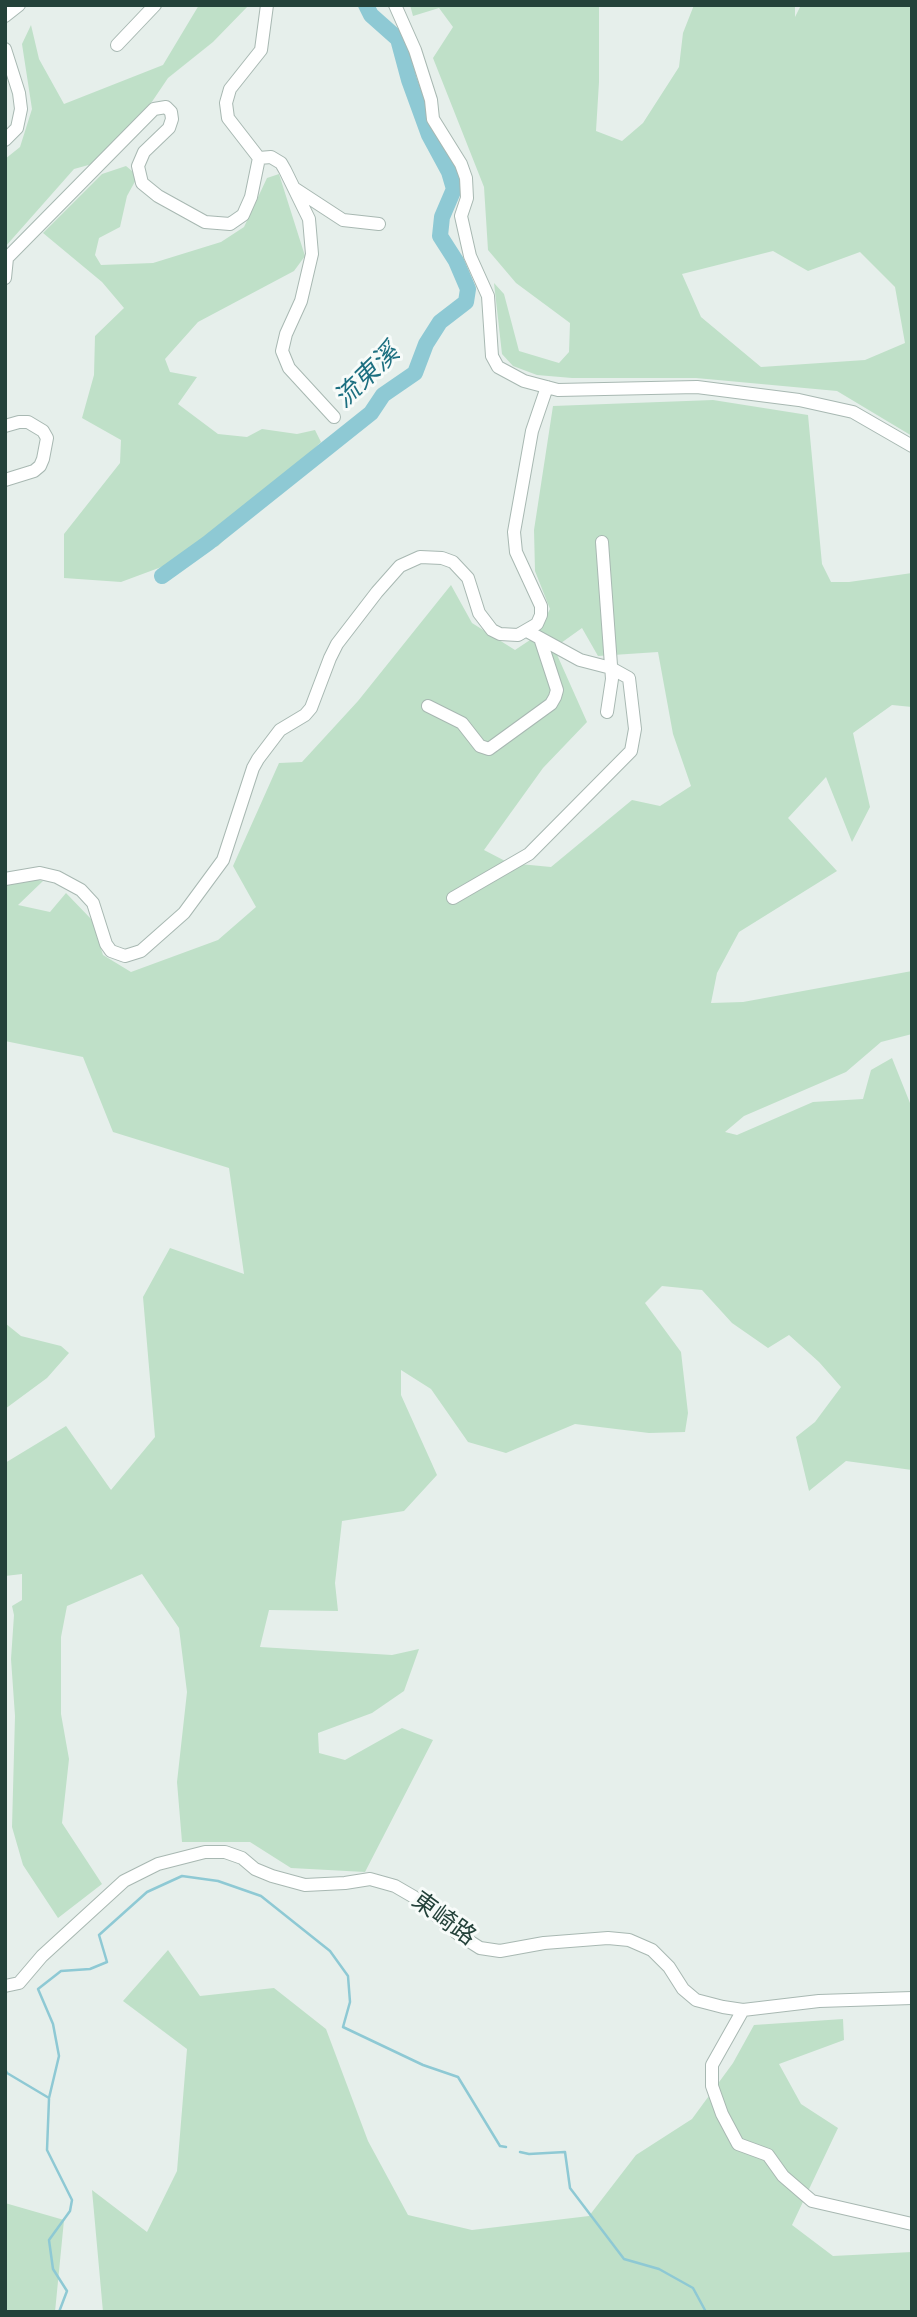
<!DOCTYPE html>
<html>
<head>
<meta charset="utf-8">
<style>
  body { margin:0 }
  #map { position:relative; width:917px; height:2317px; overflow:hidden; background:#e6efeb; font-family:"Titillium Web",sans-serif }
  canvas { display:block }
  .frame { position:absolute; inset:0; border:7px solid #24423a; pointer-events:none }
</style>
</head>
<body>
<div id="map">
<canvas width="917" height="2317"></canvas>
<div class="frame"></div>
</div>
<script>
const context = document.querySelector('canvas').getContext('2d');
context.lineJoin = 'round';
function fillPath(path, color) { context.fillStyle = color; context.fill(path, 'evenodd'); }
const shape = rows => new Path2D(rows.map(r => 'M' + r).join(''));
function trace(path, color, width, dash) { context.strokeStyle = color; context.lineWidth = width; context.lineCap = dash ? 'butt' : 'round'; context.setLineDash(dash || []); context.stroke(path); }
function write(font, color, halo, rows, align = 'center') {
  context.font = font + ' "Titillium Web","Noto Sans TC",sans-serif'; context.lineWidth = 6; context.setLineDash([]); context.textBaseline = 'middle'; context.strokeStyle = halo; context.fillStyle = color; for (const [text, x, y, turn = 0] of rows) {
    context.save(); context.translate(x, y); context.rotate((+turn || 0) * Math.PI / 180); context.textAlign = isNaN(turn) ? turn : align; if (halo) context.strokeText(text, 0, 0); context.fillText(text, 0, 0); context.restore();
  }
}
fillPath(shape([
  [199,5,249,5,213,42,168,78,114,158,74,169,5,247,5,159,20,147,32,109,22,44,31,25,39,59,64,104,163,65],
  [410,5,599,5,599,82,596,131,622,141,643,123,679,67,683,33,694,5,795,5,795,17,801,5,912,5,912,436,837,391,696,378,572,378,537,375,513,366,502,354,494,283,504,294,519,351,559,363,569,352,570,323,516,283,488,250,484,187,433,58,453,27,439,8,413,16],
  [773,251,808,271,860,252,895,287,905,343,865,360,761,367,701,317,682,274],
  [126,166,138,176,127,196,120,227,99,238,95,255,101,265,153,263,221,242,244,227,267,178,279,174,305,256,294,271,198,322,165,359,170,372,197,377,178,404,218,434,247,437,262,429,297,434,315,430,321,442,218,546,121,582,64,578,64,534,120,463,121,440,82,418,94,375,95,336,124,308,102,282,43,233,102,174],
  [713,400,808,415,822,564,831,582,849,582,912,573,912,707,892,705,853,733,870,807,852,842,826,777,788,818,837,871,739,932,717,973,711,1003,743,1002,912,971,912,1034,881,1042,846,1072,744,1116,725,1132,737,1135,813,1102,863,1099,871,1070,892,1058,910,1103,912,1102,912,1470,846,1461,809,1491,796,1437,815,1422,841,1387,819,1362,789,1335,768,1348,732,1323,702,1290,662,1286,645,1303,681,1352,688,1413,685,1432,649,1433,575,1424,506,1453,468,1442,431,1389,401,1370,401,1395,437,1475,404,1511,342,1521,335,1583,338,1611,269,1610,260,1647,392,1655,419,1649,404,1691,372,1713,318,1733,319,1753,345,1760,402,1728,433,1740,365,1872,291,1868,250,1842,182,1842,177,1782,187,1692,179,1628,142,1574,67,1606,61,1637,61,1714,69,1759,62,1823,102,1884,58,1918,23,1865,12,1827,15,1716,11,1659,14,1615,12,1606,22,1600,22,1574,5,1576,5,1463,66,1426,111,1490,155,1437,143,1297,170,1248,244,1274,229,1168,113,1132,83,1057,5,1041,5,885,33,879,43,881,18,905,50,912,66,893,92,920,103,955,131,972,218,940,256,907,233,866,279,763,302,762,358,701,451,585,472,623,515,650,536,636,550,609,535,571,534,530,553,406],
  [582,628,598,656,658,652,673,734,691,786,660,806,632,800,551,867,509,863,484,850,543,768,587,722,554,648],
  [5,1323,21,1336,61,1346,69,1353,47,1378,5,1409],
  [168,1950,200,1996,274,1988,326,2029,368,2141,408,2215,472,2230,589,2216,636,2155,692,2119,733,2063,754,2025,843,2019,844,2040,779,2064,801,2104,838,2128,792,2225,833,2256,912,2252,912,2312,103,2312,92,2190,147,2232,177,2171,187,2049,123,2001],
  [5,2203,64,2220,55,2312,5,2312]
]), '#bfe0c8');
trace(shape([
  [5,2069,7,2073,49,2098,59,2056,53,2024,38,1989,61,1971,90,1969,107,1962,99,1935,147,1892,182,1876,218,1881,261,1896,330,1951,348,1976,350,2002,343,2027,423,2065,458,2077,500,2146,506,2147],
  [49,2099,47,2150,72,2200,70,2211,49,2240,53,2269,67,2291,59,2312],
  [520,2152,529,2154,565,2152,570,2188,624,2259,659,2269,693,2288,706,2312]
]), '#8ec9d4', 2.5);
trace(shape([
  [162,576,208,543,371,413,383,395,415,373,426,344,440,322,466,302,468,289,456,261,440,236,442,217,454,189,449,172,429,135,409,80,398,39,371,15,366,5]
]), '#8ec9d4', 16);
const minor = shape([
  [395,5,415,50,431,100,433,119,461,164,466,178,467,198,461,216,470,256,488,296,492,356,498,367,524,381,558,390,697,387,799,400,853,412,912,446],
  [5,16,19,5],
  [117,45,155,5],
  [5,49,19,93,21,109,17,128,5,140],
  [259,158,228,118,226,103,230,89,261,50,267,5],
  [294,188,343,220,379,224],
  [5,278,7,258,154,109,166,107,171,112,172,119,169,128,144,152,138,166,142,183,158,196,205,222,230,224,243,215,251,197,259,158,271,157,281,163,285,170,309,219,312,254,301,301,286,334,282,351,289,368,334,417],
  [5,426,19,422,28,422,43,431,47,438,43,459,40,466,34,471,5,480],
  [602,542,612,679,607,712],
  [428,706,462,723,480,746,489,749,551,704,555,697,557,690,540,638],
  [5,879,40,873,57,877,81,890,93,903,106,944,111,951,125,956,141,951,184,913,223,860,253,768,258,759,280,730,305,715,311,708,330,658,337,644,377,592,400,566,420,557,442,558,453,562,468,578,479,613,492,630,500,634,518,635,537,624,541,615,541,606,516,552,514,532,532,431,547,387],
  [453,898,529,854,631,751,635,729,629,678,611,668,580,660,527,631],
  [5,1986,19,1983,42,1956,124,1881,158,1864,205,1852,225,1852,242,1858,255,1869,272,1876,305,1885,345,1883,370,1879,395,1886,414,1897,458,1934,480,1948,500,1951,544,1943,608,1938,629,1940,652,1950,669,1967,683,1989,696,2000,723,2007,743,2010,819,2001,912,1998],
  [743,2010,712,2065,712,2086,722,2114,738,2144,768,2155,783,2176,812,2201,912,2224]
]);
trace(minor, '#a8b8b2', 14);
trace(minor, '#fff', 12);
write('24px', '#24423a', '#f7fbf9', [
  ["東崎路",443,1920,36]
]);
write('italic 26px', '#1c6f80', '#f7fbf9', [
  ["流東溪",368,377,-44]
]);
</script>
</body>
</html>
